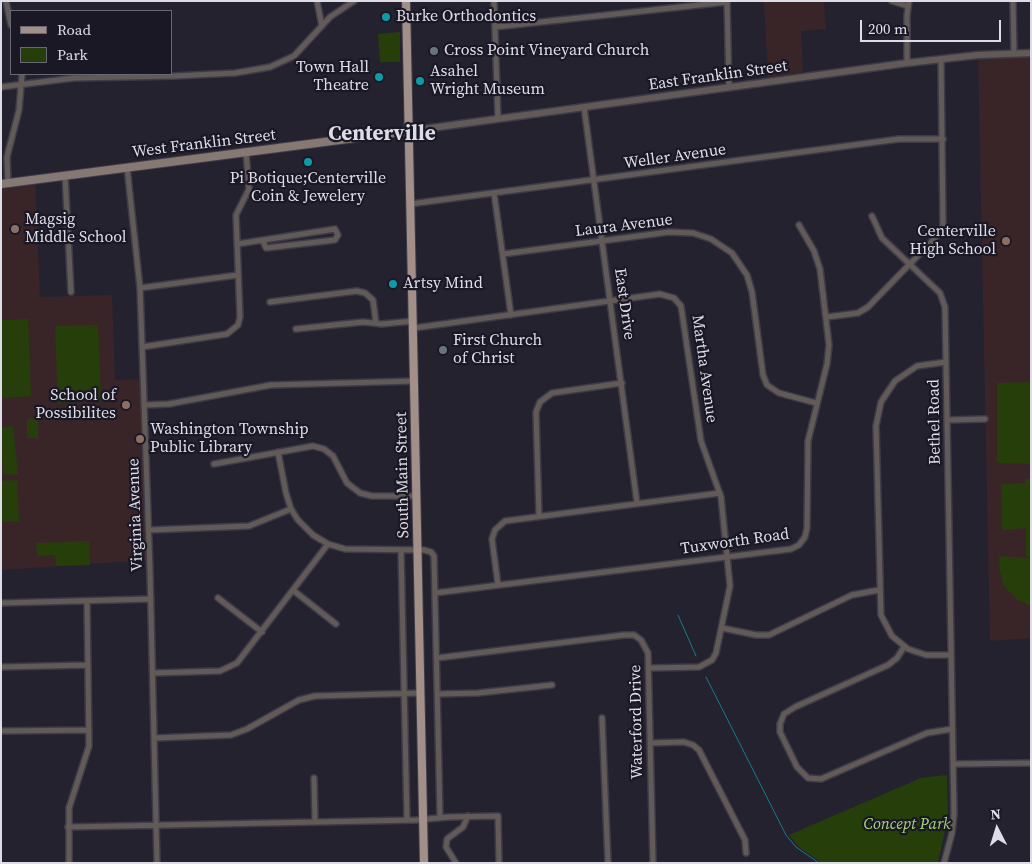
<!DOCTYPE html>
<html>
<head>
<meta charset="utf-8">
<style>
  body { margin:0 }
  #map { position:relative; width:1032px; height:864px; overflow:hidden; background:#252230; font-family:"Source Serif 4",serif }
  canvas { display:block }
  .frame { position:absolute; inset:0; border:2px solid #dedde7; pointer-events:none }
  .legend { position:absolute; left:10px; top:10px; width:162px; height:65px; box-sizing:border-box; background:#1b1826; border:1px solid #696773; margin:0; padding:6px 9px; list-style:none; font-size:15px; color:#dedde7 }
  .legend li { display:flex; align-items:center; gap:10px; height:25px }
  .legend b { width:25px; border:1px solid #696773 }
  .north { position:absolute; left:972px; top:804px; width:50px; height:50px; -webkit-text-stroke:4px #1b1826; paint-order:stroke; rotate:355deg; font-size:14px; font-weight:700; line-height:20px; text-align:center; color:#dedde7 }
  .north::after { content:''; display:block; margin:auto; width:18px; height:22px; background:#dedde7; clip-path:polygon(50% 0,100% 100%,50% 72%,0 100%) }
  .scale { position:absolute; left:860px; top:20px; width:141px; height:22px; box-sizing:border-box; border:2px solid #dedde7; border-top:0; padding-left:6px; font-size:15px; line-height:18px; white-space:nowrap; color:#dedde7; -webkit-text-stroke:4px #1b1826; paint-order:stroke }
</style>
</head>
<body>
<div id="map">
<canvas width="1032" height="864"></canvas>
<div class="frame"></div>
<ul class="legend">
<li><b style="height:6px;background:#a18f88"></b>Road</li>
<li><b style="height:14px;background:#263f0a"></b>Park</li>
</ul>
<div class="north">N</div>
<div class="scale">200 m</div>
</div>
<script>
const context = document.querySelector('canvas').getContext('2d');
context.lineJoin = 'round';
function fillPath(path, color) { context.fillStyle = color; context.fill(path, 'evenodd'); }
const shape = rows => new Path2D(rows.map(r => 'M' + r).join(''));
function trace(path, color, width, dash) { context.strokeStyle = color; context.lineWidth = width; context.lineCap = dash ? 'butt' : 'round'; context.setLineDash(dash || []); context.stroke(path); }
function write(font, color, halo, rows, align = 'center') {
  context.font = font + ' "Source Serif 4",serif'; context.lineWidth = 4.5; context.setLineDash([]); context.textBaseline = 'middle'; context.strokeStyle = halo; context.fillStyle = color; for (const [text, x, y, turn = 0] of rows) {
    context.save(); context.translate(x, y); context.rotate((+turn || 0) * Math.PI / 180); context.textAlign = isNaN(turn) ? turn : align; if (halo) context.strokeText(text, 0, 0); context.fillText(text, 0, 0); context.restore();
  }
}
fillPath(shape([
  [764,1,824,1,826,29,801,31,803,72,768,77],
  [1031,53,1031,638,990,641,978,55],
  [35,179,40,297,112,295,115,380,143,379,150,560,1,570,1,184]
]), '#392527');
fillPath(shape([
  [400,32,400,62,380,62,378,34],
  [28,319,31,396,1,398,1,320],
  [98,325,101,401,58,403,55,326],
  [1031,382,1031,464,997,463,997,383],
  [27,419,38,419,38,438,27,438],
  [13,426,18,474,3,475,1,428],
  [1025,479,1031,479,1031,556,1026,556,1026,528,1002,530,1001,484,1025,483],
  [17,480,19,521,1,522,1,481],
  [89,541,90,565,56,566,55,555,37,556,36,543],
  [999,556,1031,558,1031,606,1018,600,1004,586,1000,571],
  [947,775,948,816,938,863,822,863,799,847,789,835,921,778]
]), '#263f0a');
trace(shape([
  [678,615,696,656],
  [706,677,786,835,796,847,819,863],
  [1027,863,1031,863]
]), '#157c8b', 1);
const minor = shape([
  [6,1,11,25],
  [317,1,322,26],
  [494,1,498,119],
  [727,1,729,88],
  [892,1,908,6],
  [1013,1,1014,54],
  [495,27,727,2],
  [907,63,907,15,909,1],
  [1,87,74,78,174,76,235,73,270,67,294,56,330,17,354,1],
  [584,107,637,503],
  [127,167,140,288,150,571,157,863],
  [65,175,71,292],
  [8,183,7,157,19,110,22,74],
  [494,193,511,315],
  [410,204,899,139,943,139],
  [872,216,882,238,940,293,945,307,954,814,952,833,944,863],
  [237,244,335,229,338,235,335,240,266,248,263,241],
  [503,254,669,232,693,233,711,239,732,253,747,275,752,292,763,375,767,385,779,393,816,403],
  [140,288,238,275],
  [270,302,357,291,365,293,373,300,376,323],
  [827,317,858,313,868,307,940,233,943,225,941,59],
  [414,328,660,294,674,298,681,306,701,441,721,497,730,586,716,653,712,660,699,667,648,668],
  [296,329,363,322,382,324,413,321],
  [142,347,227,334,238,325,240,317,236,215,249,189,246,152],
  [946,362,917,366,895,381,881,402,876,426,881,615,892,636,908,649,926,655,951,655],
  [144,405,169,404,271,385,415,381],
  [947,420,985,419],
  [278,452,286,493,291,509,298,520,313,535,328,544,345,549,424,550,431,552,434,556,440,817],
  [214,464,313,446,324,449,333,456,347,483,360,493,372,496,417,496],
  [539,516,536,412,540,402,552,393,622,383],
  [149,530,249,526,291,509],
  [401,550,407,820],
  [498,585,492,539,495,530,505,521,720,493],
  [294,591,336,624],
  [435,593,791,549,799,545,805,537,807,528,808,441,827,364,829,345,820,269,814,251,799,225],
  [218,598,262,632],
  [1,603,151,599],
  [722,628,756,635,769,635,852,595,879,590],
  [904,647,897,658,888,665,795,707,784,714,780,724,780,732,797,767,808,778,821,779,927,733,952,729],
  [437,658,624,635,634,635,641,640,648,653,653,863],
  [1,667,88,665],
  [153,673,220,671,237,663,328,544],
  [438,694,478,693,552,685],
  [602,718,608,863],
  [1,731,89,730],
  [154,738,231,735,247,729,299,700,315,696,421,693],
  [650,743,684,742,693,745,699,750,745,840,746,853],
  [953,764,1031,763],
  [314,778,315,822],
  [68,827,416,820,449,817,498,816,499,863],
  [69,863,69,808,89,746,87,601],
  [456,863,446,847,447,839,463,827,468,816]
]);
const tertiary = shape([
  [409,131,907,63,978,55,1031,53]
]);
const secondary = shape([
  [1,184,409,131]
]);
const primary = shape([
  [406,1,424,863]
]);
trace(minor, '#3f3c4a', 8);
trace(tertiary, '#3f3c4a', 9);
trace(secondary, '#3f3c4a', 10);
trace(primary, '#3f3c4a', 10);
trace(minor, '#625a56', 5);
trace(tertiary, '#625a56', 6);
trace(secondary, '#867872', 8);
trace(primary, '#a18f88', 8);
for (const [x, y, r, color] of [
  [386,17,5,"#0f9aa8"],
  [434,51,5,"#6b7280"],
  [379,77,5,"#0f9aa8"],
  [420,81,5,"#0f9aa8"],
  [308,162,5,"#0f9aa8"],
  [15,229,5,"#8d6e63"],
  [1006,241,5,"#8d6e63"],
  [393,284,5,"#0f9aa8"],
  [443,350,5,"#6b7280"],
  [126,405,5,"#8d6e63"],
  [140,439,5,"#8d6e63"]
]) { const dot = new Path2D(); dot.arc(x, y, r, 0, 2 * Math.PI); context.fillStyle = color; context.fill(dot); trace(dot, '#1b1826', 2); }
write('16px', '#dedde7', '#1b1826', [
  ["Burke Orthodontics",396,17],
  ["Cross Point Vineyard Church",444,51],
  ["Town Hall",369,68,"right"],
  ["Theatre",369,86,"right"],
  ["Asahel",430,72],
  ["Wright Museum",430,90],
  ["Pi Botique;Centerville",308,179,"center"],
  ["Coin & Jewelery",308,197,"center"],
  ["Magsig",25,220],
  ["Middle School",25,238],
  ["Centerville",996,232,"right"],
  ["High School",996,250,"right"],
  ["Artsy Mind",403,284],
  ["First Church",453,341],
  ["of Christ",453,359],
  ["School of",116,396,"right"],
  ["Possibilites",116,414,"right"],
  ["Washington Township",150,430],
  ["Public Library",150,448]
], 'left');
write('16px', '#dedde7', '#1b1826', [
  ["East Franklin Street",718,76,-8],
  ["West Franklin Street",204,144,-7],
  ["Weller Avenue",675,157,-8],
  ["Laura Avenue",624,226,-7],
  ["East Drive",624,304,82],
  ["Martha Avenue",704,369,82],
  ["Bethel Road",935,422,-91],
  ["South Main Street",403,475,-91],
  ["Virginia Avenue",136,515,-92],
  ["Tuxworth Road",735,542,-8],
  ["Waterford Drive",637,722,-91]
]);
write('italic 16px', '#a4d975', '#1b1826', [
  ["Concept Park",907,825]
]);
write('bold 21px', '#dedde7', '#1b1826', [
  ["Centerville",382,135]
]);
</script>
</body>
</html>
